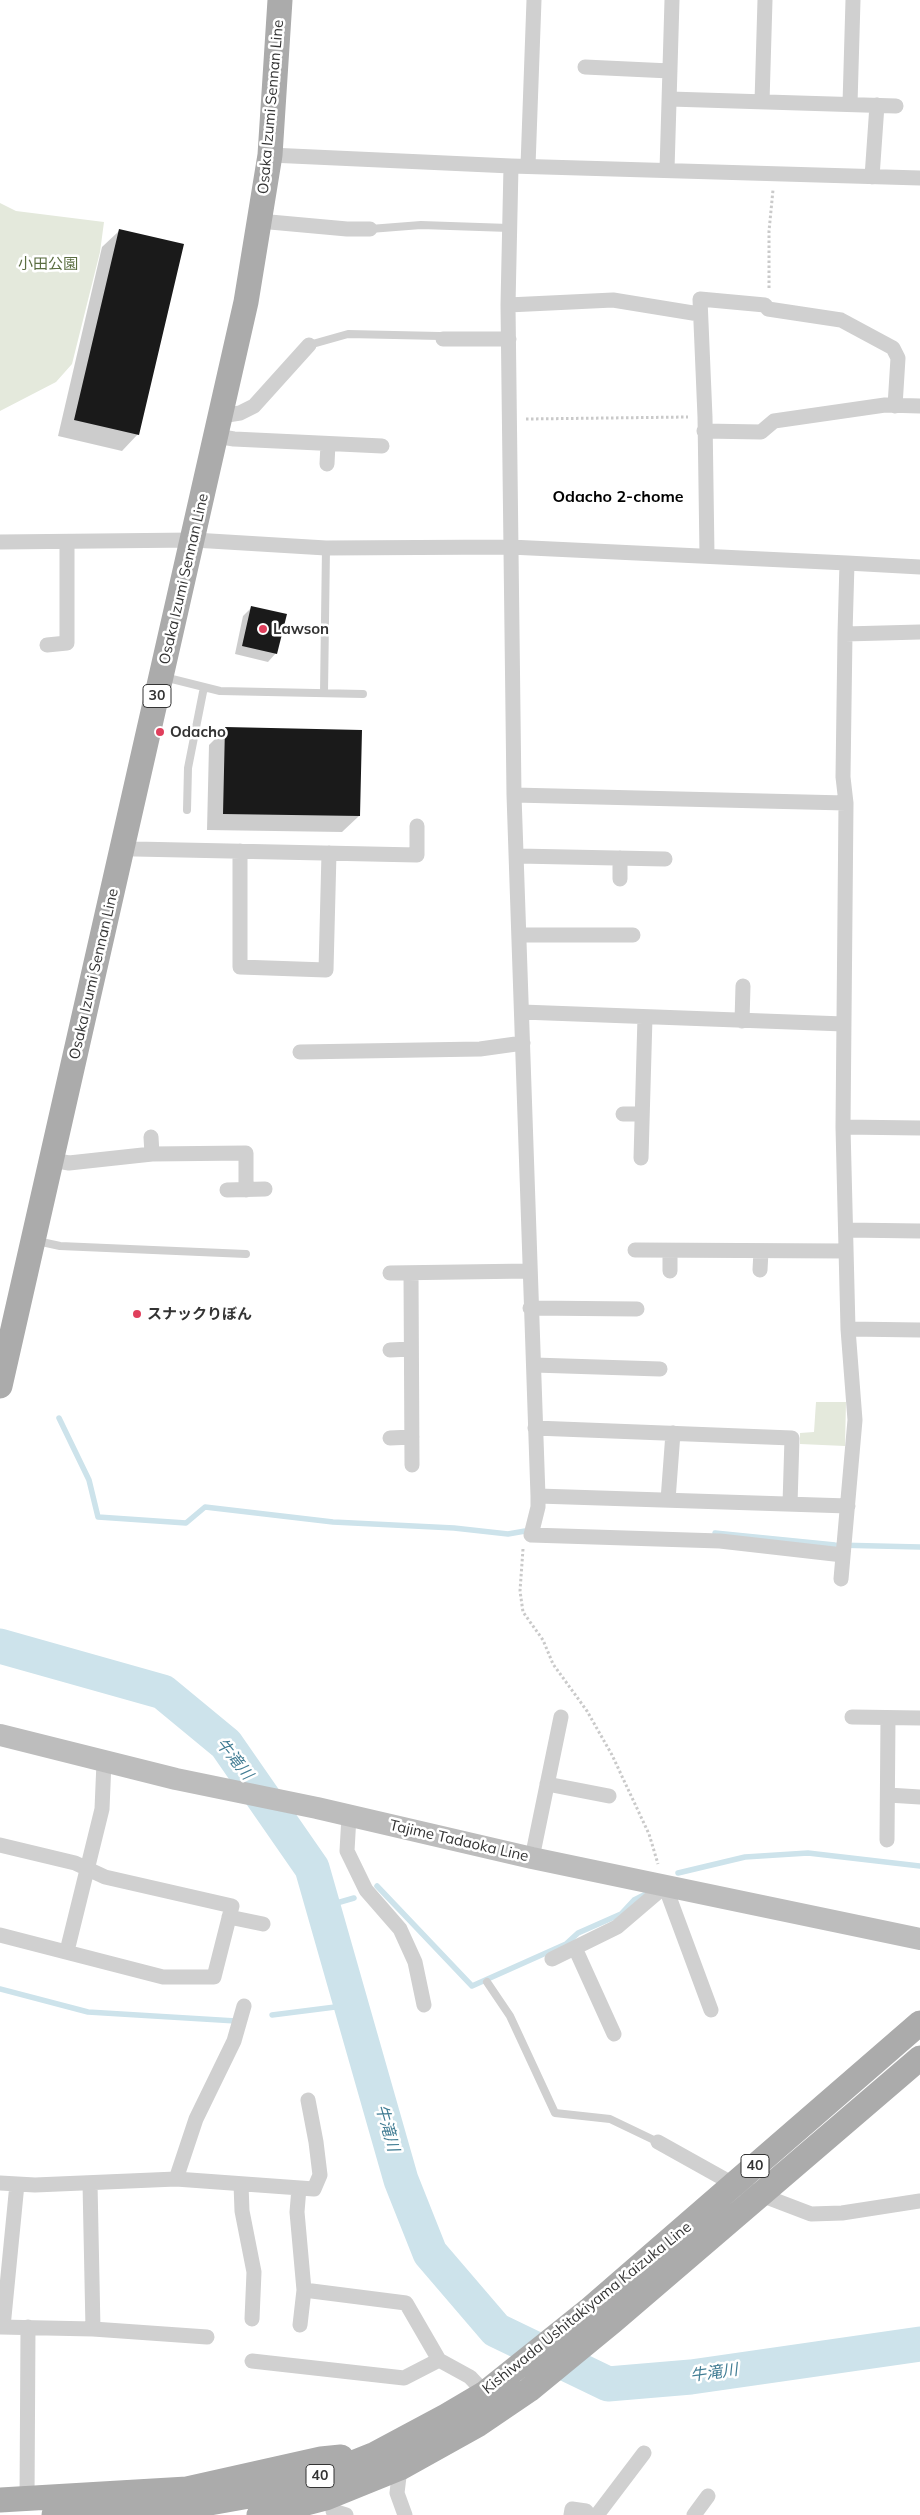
<!DOCTYPE html>
<html>
<head>
<meta charset="utf-8">
<style>
  body { margin:0 }
  canvas { display:block; background:#fff }
</style>
</head>
<body>
<canvas width="920" height="2515"></canvas>
<script>
const context = document.querySelector('canvas').getContext('2d');
context.lineJoin = 'round';
function fillPath(path, color) { context.fillStyle = color; context.fill(path, 'evenodd'); }
const shape = rows => new Path2D(rows.map(r => 'M' + r).join(''));
function trace(path, color, width, dash) { context.strokeStyle = color; context.lineWidth = width; context.lineCap = dash ? 'butt' : 'round'; context.setLineDash(dash || []); context.stroke(path); }
function write(font, color, halo, rows, align = 'center') {
  context.font = font + ' Mulish,"Noto Sans JP",sans-serif'; context.lineWidth = 5; context.setLineDash([]); context.textBaseline = 'middle'; context.strokeStyle = halo; context.fillStyle = color; for (const [text, x, y, turn = 0] of rows) {
    context.save(); context.translate(x, y); context.rotate((+turn || 0) * Math.PI / 180); context.textAlign = isNaN(turn) ? turn : align; if (halo) context.strokeText(text, 0, 0); context.fillText(text, 0, 0); context.restore();
  }
}
fillPath(shape([
  [0,203,16,211,104,222,100,252,72,364,56,382,0,411],
  [816,1402,846,1402,845,1446,800,1444,800,1433,814,1432]
]), '#e4e9dc');
fillPath(shape([
  [119,231,138,434,122,451,58,436,102,247],
  [252,607,276,653,268,662,235,654,243,616],
  [225,729,359,816,342,832,207,830,209,745]
]), '#0003');
trace(shape([
  [59,1418,89,1480,98,1517,186,1523,205,1507,333,1522,454,1528,508,1534,531,1530],
  [715,1533,835,1545,920,1547],
  [678,1873,745,1857,808,1853,920,1866],
  [377,1886,472,1986,566,1944,578,1933,621,1914,634,1900,648,1893],
  [323,1907,354,1898],
  [0,1989,88,2012,236,2021],
  [272,2015,351,2005]
]), '#cde3eb', 5.5);
trace(shape([
  [0,1646,163,1692,226,1744,312,1868,401,2180,430,2253,496,2330,608,2384,691,2377,920,2344]
]), '#cde3eb', 35);
fillPath(shape([
  [119,229,184,244,139,435,74,420],
  [251,606,287,614,277,654,242,646],
  [225,727,362,730,360,816,223,814]
]), '#1a1a1a');
trace(shape([
  [769,288,769,231,773,190],
  [526,419,688,417],
  [523,1549,520,1591,523,1612,543,1640,553,1664,587,1711,612,1755,649,1834,658,1864]
]), '#cacaca', 3, [2.5, 2.5]);
trace(shape([
  [370,229,421,225,509,228],
  [309,345,348,334,440,336,443,339],
  [164,677,220,691,363,694],
  [324,693,326,548],
  [187,810,188,768,204,687],
  [37,1241,60,1246,246,1254],
  [487,1982,510,2016,555,2113,610,2119,658,2142]
]), '#d0d0d0', 8);
trace(shape([
  [585,67,670,71],
  [670,99,896,106],
  [762,102,765,0],
  [850,104,853,0],
  [270,155,511,166,920,178],
  [511,166,508,305,514,795,538,1496,538,1507,531,1535,720,1541,843,1555],
  [528,166,534,0],
  [667,170,672,0],
  [872,177,877,105],
  [259,221,347,229,370,229],
  [508,305,613,300,699,314],
  [443,339,509,339],
  [221,416,240,413,254,406,309,345],
  [704,431,761,432,774,421,885,405,920,406],
  [216,436,234,439,382,446],
  [327,464,328,444],
  [0,542,194,540,326,548,510,547,847,563,845,634,920,632],
  [707,555,705,417,700,299,765,305,768,309,841,320,893,348,898,358,895,406],
  [847,563,920,567],
  [47,645,67,643,67,542],
  [514,795,846,803],
  [123,847,135,849,417,855,417,826],
  [240,851,240,967,326,970,329,853],
  [518,856,665,859],
  [620,858,620,879],
  [521,935,633,935],
  [522,1012,844,1024],
  [742,1021,743,986],
  [300,1052,480,1049,523,1043],
  [623,1114,642,1114],
  [843,1127,920,1128],
  [151,1137,152,1154],
  [641,1158,645,1017],
  [52,1160,69,1163,152,1154,246,1153,246,1190],
  [227,1190,265,1189],
  [846,1230,920,1231],
  [635,1250,846,1251],
  [760,1270,761,1251],
  [670,1271,670,1251],
  [390,1273,529,1271],
  [411,1273,412,1465],
  [530,1308,637,1309],
  [848,1329,920,1330],
  [390,1350,411,1349],
  [534,1365,660,1369],
  [535,1428,792,1438,790,1504],
  [390,1438,412,1437],
  [538,1496,848,1506],
  [668,1500,673,1433],
  [841,1579,855,1420,848,1329,843,1127,846,803,843,777,845,634],
  [852,1717,920,1718],
  [547,1784,609,1796],
  [888,1795,920,1797],
  [349,1816,347,1851,366,1890,400,1929,415,1962,424,2005],
  [887,1840,888,1718],
  [0,1845,75,1863,105,1877,232,1906,214,1977,163,1977,0,1935],
  [532,1858,561,1717],
  [229,1917,263,1924],
  [575,1948,614,2034],
  [67,1951,102,1809,104,1762],
  [552,1959,617,1927,665,1886,711,2010],
  [658,2142,735,2185,811,2214,842,2213,920,2201],
  [176,2179,196,2119,234,2041,244,2006],
  [0,2183,35,2185,176,2179,314,2189,320,2175,316,2142,308,2100],
  [90,2183,93,2329],
  [241,2184,242,2211,254,2272,252,2319],
  [299,2188,297,2212,304,2290,300,2325],
  [304,2290,406,2303,439,2360,470,2377,485,2393],
  [0,2327,93,2329,207,2337],
  [3,2327,17,2184],
  [252,2361,404,2378,439,2360],
  [400,2468,397,2493,405,2515],
  [27,2500,28,2327],
  [333,2511,346,2515],
  [571,2515,572,2509,586,2511,589,2515],
  [597,2515,644,2453],
  [694,2515,708,2496]
]), '#d0d0d0', 15);
trace(shape([
  [0,1735,176,1779,317,1808,532,1858,920,1939]
]), '#bdbdbd', 22);
trace(shape([
  [0,1386,246,302,270,155,280,0],
  [0,2500,187,2489,321,2459,341,2457],
  [54,2515,153,2513,266,2493,315,2478,375,2454,446,2416,485,2393,590,2309,920,2023],
  [259,2515,326,2498,400,2468,479,2424,529,2390,613,2321,920,2058]
]), '#ababab', 25);
for (const [x, y, r, color] of [
  [263,629,5,"#e03f5c"],
  [160,732,5,"#e03f5c"],
  [137,1314,5,"#e03f5c"]
]) { const dot = new Path2D(); dot.arc(x, y, r, 0, 2 * Math.PI); context.fillStyle = color; context.fill(dot); trace(dot, '#fff', 2); }
for (const [x, y, w] of [
  [157,696,28],
  [755,2166,28],
  [320,2476,28]
]) { const box = new Path2D(); box.roundRect(x - w / 2, y - 11.5, w, 23, 4); context.fillStyle = '#fff'; context.fill(box); trace(box, '#333', 1); }
write('bold 14px', '#333', null, [
  ["30",157,696],
  ["40",755,2166],
  ["40",320,2476]
]);
write('15px', '#333', '#fff', [
  ["Osaka Izumi Sennan Line",271,107,-85],
  ["Osaka Izumi Sennan Line",184,579,-77],
  ["Osaka Izumi Sennan Line",94,974,-77],
  ["Tajime Tadaoka Line",459,1841,13],
  ["Kishiwada Ushitakiyama Kaizuka Line",587,2308,-39]
]);
write('15px', '#5b6e41', '#fff', [
  ["小田公園",48,264]
]);
write('bold 15px', '#333', '#fff', [
  ["Lawson",273,629],
  ["Odacho",170,732],
  ["スナックりぼん",147,1314]
], 'left');
write('bold 16px', '#000', '#fff', [
  ["Odacho 2-chome",618,497]
]);
write('italic 16px', '#427d94', '#fff', [
  ["牛滝川",234,1759,51],
  ["牛滝川",387,2128,74],
  ["牛滝川",714,2373,-8]
]);
</script>
</body>
</html>
